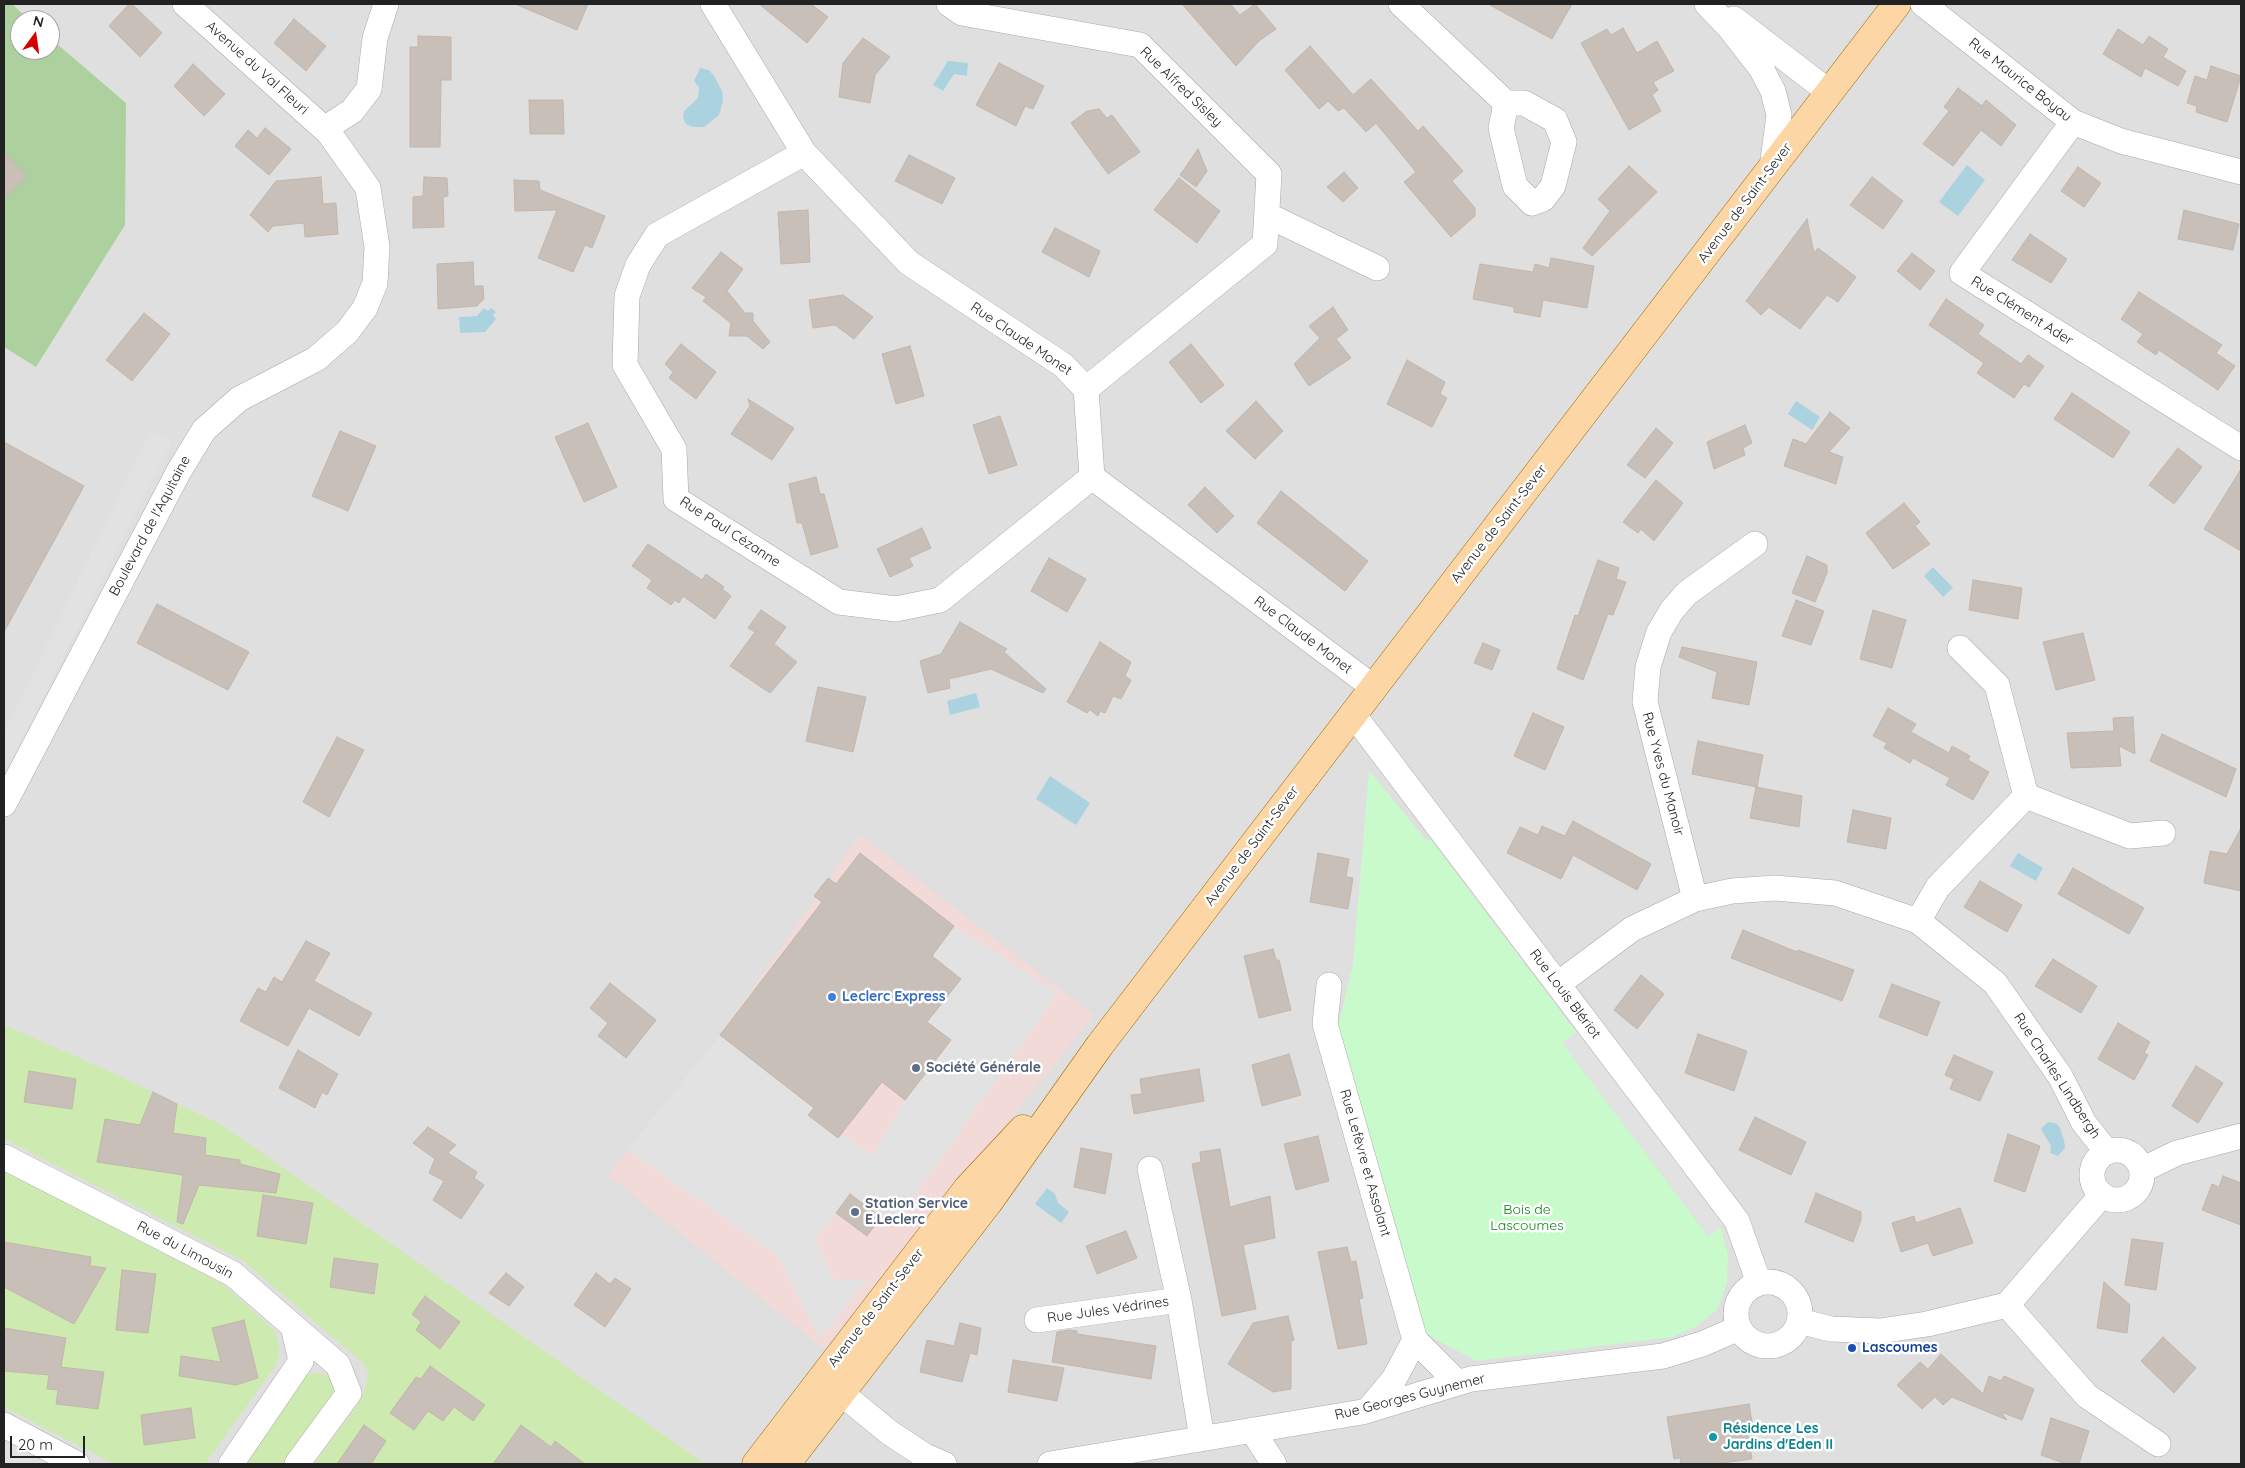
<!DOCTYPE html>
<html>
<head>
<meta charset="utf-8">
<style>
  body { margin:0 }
  #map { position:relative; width:2245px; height:1468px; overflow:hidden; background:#f2efe9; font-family:Quicksand,sans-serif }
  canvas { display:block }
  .frame { position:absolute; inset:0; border:5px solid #222; pointer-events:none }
  .north { position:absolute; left:10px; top:10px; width:50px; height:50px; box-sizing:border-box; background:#fff; border:1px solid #a7a7a7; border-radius:50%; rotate:14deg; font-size:14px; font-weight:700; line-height:20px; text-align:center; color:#222 }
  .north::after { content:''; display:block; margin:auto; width:18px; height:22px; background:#d40000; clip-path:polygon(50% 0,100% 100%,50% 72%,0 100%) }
  .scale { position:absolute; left:10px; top:1436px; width:75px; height:22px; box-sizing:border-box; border:2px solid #222; border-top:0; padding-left:6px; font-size:15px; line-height:18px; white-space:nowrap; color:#222; -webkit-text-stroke:4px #fff; paint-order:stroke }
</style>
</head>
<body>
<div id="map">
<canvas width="2245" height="1468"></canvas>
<div class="frame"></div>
<div class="north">N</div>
<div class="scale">20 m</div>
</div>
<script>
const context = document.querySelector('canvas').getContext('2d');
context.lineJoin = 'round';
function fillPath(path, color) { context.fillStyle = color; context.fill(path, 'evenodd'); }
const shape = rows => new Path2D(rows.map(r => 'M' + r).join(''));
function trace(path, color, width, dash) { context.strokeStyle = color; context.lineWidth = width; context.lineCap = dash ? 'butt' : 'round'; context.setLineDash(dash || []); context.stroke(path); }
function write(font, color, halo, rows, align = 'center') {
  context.font = font + ' Quicksand,sans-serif'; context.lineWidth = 5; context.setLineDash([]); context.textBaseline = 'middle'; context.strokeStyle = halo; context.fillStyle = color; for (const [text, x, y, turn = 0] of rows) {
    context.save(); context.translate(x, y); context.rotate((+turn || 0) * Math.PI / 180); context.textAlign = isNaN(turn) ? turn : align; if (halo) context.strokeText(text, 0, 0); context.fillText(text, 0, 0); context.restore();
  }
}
fillPath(shape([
  [4,4,2241,4,2241,1464,4,1464],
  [20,20,50,20,50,50,20,50]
]), '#e0dfdf');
fillPath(shape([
  [860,835,1094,1015,824,1349,608,1175,720,1035]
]), '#f2dad9');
fillPath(shape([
  [4,1025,107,1070,222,1125,705,1464,314,1464,356,1407,365,1389,368,1373,363,1363,242,1260,4,1139],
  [4,1171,223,1284,275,1331,280,1351,276,1365,205,1464,114,1464,4,1407],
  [312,1373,322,1373,329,1377,335,1386,335,1397,286,1464,241,1464,304,1377]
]), '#cdebb0');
fillPath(shape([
  [4,4,12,4,29,20,20,20,20,50,50,50,50,38,126,103,125,225,36,367,4,347]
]), '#add19e');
fillPath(shape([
  [1369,770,1426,840,1431,840,1577,1033,1563,1044,1708,1236,1721,1227,1728,1256,1727,1283,1717,1310,1697,1326,1673,1337,1477,1361,1433,1338,1424,1331,1336,1034,1353,964]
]), '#c8facc');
fillPath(shape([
  [150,431,172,441,4,775,4,733],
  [954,926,1058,993,903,1212,881,1217,850,1194,815,1240,834,1280,866,1280,820,1339,777,1255,627,1150,720,1035,814,1108,808,1115,838,1138,841,1134,872,1156,905,1100,927,1022,961,979,932,956],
  [1588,1024,1735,1217,1709,1236,1562,1043],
  [4,1441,51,1464,4,1464]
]), '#e2e2e2');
fillPath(shape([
  [948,61,968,63,967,76,954,74,943,91,933,85],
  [700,68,709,70,714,76,722,91,723,101,719,115,704,127,693,127,686,124,683,118,684,111,698,98,699,87,694,81],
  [1967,165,1985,180,1958,216,1939,202],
  [484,308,488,311,491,308,496,312,493,315,496,319,485,332,460,333,459,317,477,316],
  [1796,401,1820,417,1812,430,1788,414],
  [1933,567,1953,588,1943,597,1924,576],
  [976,693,980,707,950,715,947,701],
  [1050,776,1090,803,1076,825,1036,799],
  [2018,853,2043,868,2036,881,2010,866],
  [2048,1122,2055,1123,2059,1126,2064,1140,2065,1148,2058,1156,2050,1153,2051,1146,2041,1129],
  [1047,1188,1055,1194,1058,1203,1069,1212,1061,1223,1035,1204]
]), '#aad3df');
const building = shape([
  [129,4,132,4,162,33,140,57,109,26,129,4],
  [515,4,588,4,577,30,515,4],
  [759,4,811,4,828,17,807,43,759,4],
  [1182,4,1230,4,1240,15,1255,4,1276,29,1259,41,1236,66,1182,4],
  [1488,4,1572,4,1552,39,1488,4],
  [294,19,326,46,306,71,274,43,294,19],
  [1623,28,1637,53,1657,41,1674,71,1653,82,1658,90,1652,95,1661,111,1629,130,1581,43,1607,29,1611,35,1623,28],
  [2118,29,2143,45,2149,36,2168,49,2163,57,2186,71,2178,86,2145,68,2141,77,2103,54,2118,29],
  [418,36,451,37,451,80,441,80,440,147,410,147,410,47,418,47,418,36],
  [863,38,890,57,875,75,870,103,839,97,843,63,863,38],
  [1310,46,1353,95,1371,79,1418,131,1423,126,1463,171,1452,181,1475,208,1475,216,1451,237,1404,182,1416,172,1376,123,1366,132,1344,108,1338,111,1328,101,1319,109,1285,70,1310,46],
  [999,63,1044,86,1033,109,1025,106,1016,126,976,105,999,63],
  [193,64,225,94,204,116,174,86,193,64],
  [2211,66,2241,76,2227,122,2196,112,2197,106,2187,103,2195,76,2207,80,2211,66],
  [1958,88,1982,106,1986,100,2016,125,2001,146,1981,130,1953,166,1923,144,1949,111,1944,107,1958,88],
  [529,100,563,100,564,134,530,134,529,100],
  [1099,109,1107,118,1112,115,1140,152,1108,174,1071,123,1087,111,1099,109],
  [265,128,291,149,269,175,235,146,248,130,257,138,265,128],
  [1198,149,1207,171,1196,187,1180,175,1198,149],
  [4,152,27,176,4,199,4,152],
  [909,155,955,178,942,204,895,181,909,155],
  [1629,166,1657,192,1592,256,1583,248,1610,211,1598,199,1629,166],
  [2078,167,2101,183,2084,207,2061,191,2078,167],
  [1344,172,1358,188,1343,202,1327,187,1344,172],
  [321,177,323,204,336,203,338,234,305,237,304,223,273,226,268,232,250,215,276,181,321,177],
  [424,177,447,178,448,196,443,197,444,227,413,228,413,197,423,196,424,177],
  [1872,177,1903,201,1883,229,1850,205,1872,177],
  [1179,178,1220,211,1197,243,1154,210,1179,178],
  [514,180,539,181,540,190,605,216,592,248,585,245,573,272,538,258,557,210,515,211,514,180],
  [808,210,810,262,781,264,778,212,808,210],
  [2184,210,2239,224,2233,250,2178,239,2184,210],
  [1807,219,1814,253,1818,248,1856,277,1838,302,1827,295,1800,329,1769,307,1761,315,1746,301,1807,219],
  [1055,228,1100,251,1089,277,1042,252,1055,228],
  [2030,234,2067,259,2051,283,2012,260,2030,234],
  [721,252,743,269,727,291,745,313,753,313,753,321,770,342,763,349,747,336,729,336,731,323,703,301,706,297,692,288,721,252],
  [1912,253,1935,271,1920,290,1897,271,1912,253],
  [1551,258,1594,266,1587,308,1543,300,1540,317,1514,312,1514,307,1473,299,1480,264,1533,272,1535,264,1549,268,1551,258],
  [473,262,474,286,483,286,484,299,477,306,438,309,437,264,473,262],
  [2139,292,2222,345,2216,353,2235,366,2218,390,2159,350,2156,355,2137,342,2143,334,2121,319,2139,292],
  [843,295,873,317,854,339,835,325,813,328,809,300,843,295],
  [1946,299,1984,325,1978,334,2021,364,2028,355,2044,366,2029,387,2024,384,2014,398,1977,373,1984,363,1929,325,1946,299],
  [1333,307,1348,330,1336,339,1351,358,1309,386,1294,364,1320,338,1309,326,1333,307],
  [144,313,170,334,132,381,106,360,144,313],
  [681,344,716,372,696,399,669,378,673,372,665,364,681,344],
  [1191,344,1224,385,1201,403,1169,362,1191,344],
  [910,346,924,396,896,404,882,354,910,346],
  [1407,360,1445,382,1440,394,1447,398,1432,427,1387,404,1407,360],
  [2072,393,2130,432,2113,458,2054,419,2072,393],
  [748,399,794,428,772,460,731,434,750,406,748,399],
  [1256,401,1283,431,1255,459,1226,431,1256,401],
  [1830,412,1850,428,1829,452,1843,457,1836,484,1784,466,1793,439,1806,444,1830,412],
  [1000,416,1017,465,989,474,973,425,1000,416],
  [588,423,617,487,584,502,555,437,588,423],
  [1745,425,1752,443,1743,448,1745,455,1714,469,1707,442,1745,425],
  [1656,428,1673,443,1645,478,1627,465,1656,428],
  [340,431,376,446,348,511,312,496,340,431],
  [4,442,84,486,4,632,4,442],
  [2178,448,2202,467,2174,504,2149,485,2178,448],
  [2241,469,2241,551,2204,529,2241,469],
  [816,477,820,494,824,494,838,547,811,555,802,523,797,523,789,484,816,477],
  [1656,480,1683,503,1654,541,1641,529,1638,533,1623,522,1656,480],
  [1205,487,1234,516,1217,533,1188,505,1205,487],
  [1281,491,1368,561,1345,591,1257,523,1281,491],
  [1904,503,1920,522,1915,526,1930,544,1893,569,1866,533,1904,503],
  [922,528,931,548,909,558,913,566,890,577,877,549,922,528],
  [648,544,702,580,706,574,724,587,722,589,731,596,715,619,683,596,679,603,675,600,671,605,647,588,652,580,632,566,648,544],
  [1807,556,1827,565,1827,573,1815,602,1792,593,1807,556],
  [1049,558,1086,579,1067,612,1031,591,1049,558],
  [1598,560,1619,568,1616,579,1626,582,1613,615,1608,614,1583,680,1557,669,1575,615,1578,616,1598,560],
  [1973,580,2022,588,2018,619,1969,610,1973,580],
  [1796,600,1824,611,1811,645,1782,636,1796,600],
  [157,604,249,652,228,690,137,643,157,604],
  [761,610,786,627,774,644,797,662,770,693,730,666,755,632,748,628,761,610],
  [1873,610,1906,620,1892,668,1860,659,1873,610],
  [960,622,1007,649,1004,652,1046,689,1043,693,991,669,949,679,950,688,928,693,920,661,941,654,960,622],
  [2083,633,2095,680,2056,690,2043,642,2083,633],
  [1100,642,1131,662,1125,676,1131,680,1121,699,1113,696,1105,713,1100,711,1098,716,1090,710,1087,713,1067,702,1100,642],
  [1483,643,1500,650,1492,670,1474,663,1483,643],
  [1682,647,1757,662,1749,705,1712,698,1717,672,1679,657,1682,647],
  [818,687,866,697,853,752,806,741,818,687],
  [1888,708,1916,724,1911,732,1949,753,1952,746,1970,756,1968,760,1989,772,1973,800,1946,785,1950,778,1913,758,1910,763,1884,748,1887,743,1873,736,1888,708],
  [1533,713,1564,727,1545,770,1514,756,1533,713],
  [2133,717,2135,754,2119,746,2121,766,2071,768,2067,733,2114,731,2113,718,2133,717],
  [2162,734,2236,769,2226,797,2150,761,2162,734],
  [337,737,364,750,329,817,303,802,337,737],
  [1698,741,1763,755,1757,787,1692,774,1698,741],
  [1756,787,1802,796,1799,827,1750,818,1756,787],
  [1853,810,1891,818,1886,849,1847,842,1853,810],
  [1573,821,1651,864,1637,890,1573,855,1561,879,1507,853,1520,827,1538,835,1542,826,1565,836,1573,821],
  [2241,828,2241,891,2204,883,2210,851,2227,854,2241,828],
  [860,853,954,926,932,956,961,979,927,1022,951,1040,905,1100,882,1082,838,1138,808,1115,814,1108,720,1035,822,902,814,896,828,878,836,884,860,853],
  [1318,853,1349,859,1346,877,1353,878,1348,909,1310,902,1318,853],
  [2073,868,2144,908,2129,934,2058,894,2073,868],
  [1980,881,2022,905,2007,932,1964,907,1980,881],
  [1743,930,1797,952,1798,950,1854,970,1842,1001,1731,958,1743,930],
  [306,941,330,953,314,981,372,1013,359,1036,309,1008,288,1046,240,1021,258,988,266,992,274,977,282,982,306,941],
  [1273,949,1276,960,1279,960,1291,1010,1259,1018,1244,956,1273,949],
  [2053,959,2097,986,2081,1013,2035,986,2053,959],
  [1641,975,1664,994,1637,1029,1614,1010,1641,975],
  [610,983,656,1020,626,1058,598,1036,608,1023,590,1008,610,983],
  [1892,984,1940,1002,1927,1036,1879,1017,1892,984],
  [2118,1023,2150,1042,2144,1053,2148,1055,2134,1080,2098,1059,2118,1023],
  [1698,1034,1747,1051,1734,1091,1685,1073,1698,1034],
  [298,1050,338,1074,327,1095,322,1092,315,1108,279,1088,298,1050],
  [1289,1054,1301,1095,1262,1106,1252,1065,1289,1054],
  [1954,1055,1993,1072,1980,1101,1950,1089,1954,1079,1945,1075,1954,1055],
  [2196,1066,2223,1083,2198,1123,2172,1106,2196,1066],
  [1199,1069,1204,1101,1134,1114,1131,1095,1142,1094,1140,1079,1199,1069],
  [29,1071,76,1079,72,1109,24,1102,29,1071],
  [153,1092,177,1104,173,1133,206,1138,205,1155,240,1160,240,1164,280,1174,276,1193,199,1185,183,1224,177,1222,183,1175,97,1162,105,1119,140,1125,153,1092],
  [1755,1117,1806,1142,1791,1175,1739,1150,1755,1117],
  [428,1127,456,1145,448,1153,477,1172,474,1178,484,1185,461,1219,433,1200,444,1181,429,1173,435,1159,413,1143,428,1127],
  [2008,1134,2040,1146,2025,1192,1994,1181,2008,1134],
  [1318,1136,1329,1181,1296,1190,1284,1144,1318,1136],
  [1081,1148,1112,1154,1105,1194,1074,1187,1081,1148],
  [1220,1149,1230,1207,1270,1196,1275,1238,1243,1245,1256,1309,1222,1316,1192,1164,1201,1162,1200,1152,1220,1149],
  [2223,1176,2241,1183,2241,1225,2202,1210,2212,1184,2219,1187,2223,1176],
  [1816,1193,1861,1212,1861,1220,1853,1242,1805,1222,1816,1193],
  [850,1194,881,1217,867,1236,836,1213,850,1194],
  [263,1195,313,1203,306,1244,257,1236,263,1195],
  [1960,1208,1973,1243,1933,1256,1928,1243,1901,1252,1892,1223,1914,1216,1916,1223,1960,1208],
  [1126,1231,1137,1258,1097,1274,1086,1246,1126,1231],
  [2132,1239,2163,1243,2156,1290,2125,1285,2132,1239],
  [4,1242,91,1257,90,1266,106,1268,74,1324,4,1287,4,1242],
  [1347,1247,1351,1262,1356,1261,1363,1298,1359,1299,1367,1344,1338,1349,1318,1252,1347,1247],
  [334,1258,378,1264,374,1294,330,1287,334,1258],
  [122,1270,156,1274,148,1333,116,1330,122,1270],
  [506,1273,524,1287,509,1306,489,1293,506,1273],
  [596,1273,610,1284,615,1278,631,1289,605,1327,574,1305,596,1273],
  [2104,1282,2130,1305,2127,1333,2097,1328,2104,1282],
  [425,1296,460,1322,440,1349,416,1330,421,1322,412,1314,425,1296],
  [1288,1316,1294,1340,1291,1341,1291,1389,1273,1392,1228,1364,1253,1323,1288,1316],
  [244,1320,258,1378,236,1385,179,1376,181,1356,221,1362,212,1328,244,1320],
  [960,1323,981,1328,977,1355,970,1353,962,1382,920,1372,927,1340,954,1346,960,1323],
  [4,1328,66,1338,61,1367,104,1372,98,1409,56,1404,58,1390,47,1389,49,1375,4,1371,4,1328],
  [1069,1330,1077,1331,1077,1334,1156,1346,1151,1379,1052,1362,1057,1332,1069,1330],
  [2163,1337,2196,1368,2174,1393,2141,1361,2163,1337],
  [1941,1354,1983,1394,1989,1376,2001,1381,2004,1376,2034,1389,2022,1420,2001,1412,2007,1420,1952,1397,1943,1405,1935,1397,1922,1409,1897,1385,1920,1362,1928,1369,1941,1354],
  [1013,1360,1064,1368,1057,1401,1008,1392,1013,1360],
  [430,1366,485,1405,473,1421,454,1407,443,1421,428,1411,414,1430,390,1413,416,1377,421,1379,430,1366],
  [1749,1404,1756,1446,1750,1447,1752,1459,1715,1464,1681,1464,1680,1458,1674,1459,1667,1417,1749,1404],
  [191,1408,195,1438,144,1445,141,1415,191,1408],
  [2051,1418,2089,1431,2079,1464,2066,1464,2041,1455,2051,1418],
  [364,1425,386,1441,371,1464,337,1464,364,1425],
  [521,1425,551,1447,555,1441,585,1464,493,1464,521,1425]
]);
fillPath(building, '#c7bfb8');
trace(building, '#c4b6ab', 1);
const minor = shape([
  [713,4,804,153,909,263,1063,365,1086,389,1092,477,1373,687],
  [949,4,962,13,1140,45,1269,174,1265,244,1086,389],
  [1401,4,1506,103,1501,128,1515,186,1532,203,1543,199,1553,186,1564,142,1555,120,1524,103,1506,103],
  [1707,4,1729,27,1761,68,1773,91,1779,115,1772,168],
  [1923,4,2073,122,2121,141,2241,172],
  [1734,19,1829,92],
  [2073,122,1962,273,2241,448],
  [329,133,332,124,352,111,369,89,375,38,386,4],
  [804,153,657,235,638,265,627,296,625,365,674,449,676,499,839,602,896,609,940,600,1092,477],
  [1267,215,1377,268],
  [1353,714,1737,1221,1759,1283],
  [2026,796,2130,836,2163,833],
  [4,804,179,471,204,430,239,399,316,359,347,332,365,308,375,283,377,247,368,188,329,133,185,4],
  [1695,899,1645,702,1648,667,1659,632,1672,610,1687,593,1755,544],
  [1918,921,1938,887,2026,796,1997,685,1960,648],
  [1558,984,1632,929,1695,899,1732,891,1775,888,1835,893,1918,921,1995,983,2060,1076,2084,1123,2107,1152],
  [1329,985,1325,1024,1415,1340,1457,1382],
  '2092 1175a25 25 0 1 1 50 0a25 25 0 1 1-50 0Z',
  [4,1157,233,1274,293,1326,301,1361,231,1464],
  [1150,1169,1179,1300,1202,1438],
  [2142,1170,2177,1153,2241,1136],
  '1736 1314a32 32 0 1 1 64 0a32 32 0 1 1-64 0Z',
  [2007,1305,2087,1396,2158,1444],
  [1037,1320,1179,1300],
  [1799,1321,1831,1329,1880,1331,1927,1324,2007,1305,2101,1196],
  [293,1326,338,1365,349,1393,297,1464],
  [835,1374,841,1393,890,1433,925,1456,944,1464],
  [1369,1409,1394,1379,1415,1340],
  [4,1425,77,1464],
  [1252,1430,1274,1464],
  [1050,1464,1362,1412,1471,1379,1663,1356,1702,1344,1739,1328]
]);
const major = shape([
  [756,1464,967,1189,1023,1129],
  [786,1464,988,1203,1100,1045,1897,4]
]);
trace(minor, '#a9a9a9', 26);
trace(major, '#a06b00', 29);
trace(minor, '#fff', 25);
trace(major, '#fcd6a4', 28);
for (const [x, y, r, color] of [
  [832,997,5,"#3f7fe0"],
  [916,1068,5,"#5c6f8a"],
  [855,1212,5,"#5c6f8a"],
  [1852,1348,5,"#1a4fb4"],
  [1713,1437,5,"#0f9aa8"]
]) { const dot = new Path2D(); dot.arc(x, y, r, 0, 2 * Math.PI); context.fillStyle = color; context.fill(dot); trace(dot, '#fff', 2); }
write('14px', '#222', '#fff', [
  ["Avenue du Val Fleuri",257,68,42],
  ["Rue Maurice Boyau",2020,80,38],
  ["Rue Alfred Sisley",1181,87,44],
  ["Avenue de Saint-Sever",1745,203,-53],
  ["Rue Clément Ader",2022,311,32],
  ["Rue Claude Monet",1021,339,34],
  ["Avenue de Saint-Sever",1499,524,-52],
  ["Boulevard de l'Aquitaine",150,526,-62],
  ["Rue Paul Cézanne",730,532,33],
  ["Rue Claude Monet",1303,635,37],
  ["Rue Yves du Manoir",1663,774,75],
  ["Avenue de Saint-Sever",1252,846,-53],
  ["Rue Louis Blériot",1565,994,53],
  ["Rue Charles Lindbergh",2057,1076,57],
  ["Rue Lefèvre et Assolant",1365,1163,74],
  ["Rue du Limousin",185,1250,28],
  ["Avenue de Saint-Sever",876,1308,-52],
  ["Rue Jules Védrines",1108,1310,-8],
  ["Rue Georges Guynemer",1410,1397,-14]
]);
write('bold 14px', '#366cbe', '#fff', [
  ["Leclerc Express",842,997]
], 'left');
write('bold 14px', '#4e5e75', '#fff', [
  ["Société Générale",926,1068],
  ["Station Service",865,1204],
  ["E.Leclerc",865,1220]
], 'left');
write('14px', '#0c8416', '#fff', [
  ["Bois de",1527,1210],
  ["Lascoumes",1527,1226]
]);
write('bold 14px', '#164399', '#fff', [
  ["Lascoumes",1862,1348]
], 'left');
write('bold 14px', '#0d838f', '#fff', [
  ["Résidence Les",1723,1429],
  ["Jardins d'Eden II",1723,1445]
], 'left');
</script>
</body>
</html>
